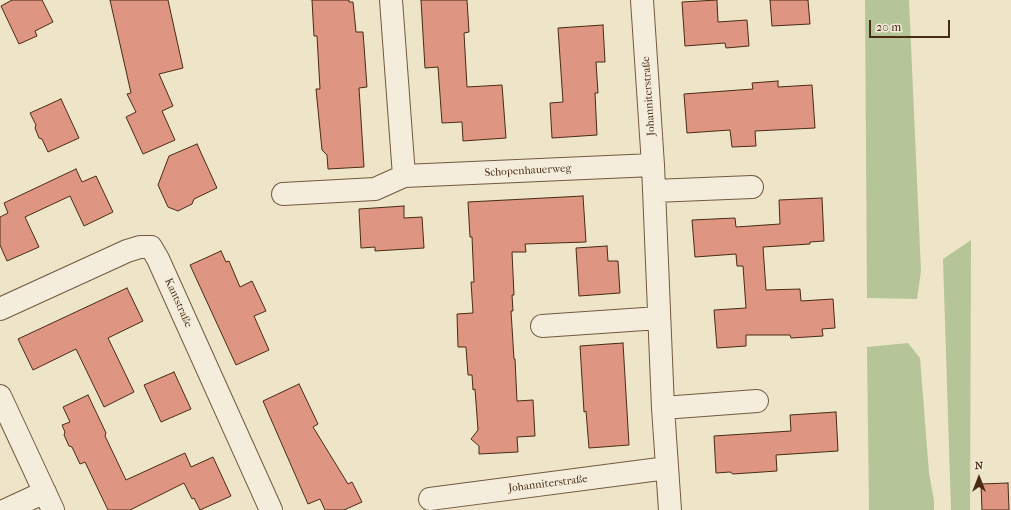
<!DOCTYPE html>
<html>
<head>
<meta charset="utf-8">
<style>
  body { margin:0 }
  #map { position:relative; width:1011px; height:510px; overflow:hidden; background:#eee4c8; font-family:"IM FELL French Canon",serif }
  canvas { display:block }
  .north { position:absolute; left:959px; top:458px; width:40px; height:40px; -webkit-text-stroke:3px #f4eddb; paint-order:stroke; rotate:0deg; font-size:11px; font-weight:700; line-height:16px; text-align:center; color:#482b12 }
  .north::after { content:''; display:block; margin:auto; width:14px; height:18px; background:#482b12; clip-path:polygon(50% 0,100% 100%,50% 72%,0 100%) }
  .scale { position:absolute; left:869px; top:20px; width:81px; height:18px; box-sizing:border-box; border:2px solid #482b12; border-top:0; padding-left:5px; font-size:12px; line-height:14px; white-space:nowrap; color:#482b12; -webkit-text-stroke:3px #f4eddb; paint-order:stroke }
</style>
</head>
<body>
<div id="map">
<canvas width="1011" height="510"></canvas>
<div class="north">N</div>
<div class="scale">20 m</div>
</div>
<script>
const context = document.querySelector('canvas').getContext('2d');
context.lineJoin = 'round';
function fillPath(path, color) { context.fillStyle = color; context.fill(path, 'evenodd'); }
const shape = rows => new Path2D(rows.map(r => 'M' + r).join(''));
function trace(path, color, width, dash) { context.strokeStyle = color; context.lineWidth = width; context.lineCap = dash ? 'butt' : 'round'; context.setLineDash(dash || []); context.stroke(path); }
function write(font, color, halo, rows, align = 'center') {
  context.font = font + ' "IM FELL French Canon",serif'; context.lineWidth = 3; context.setLineDash([]); context.textBaseline = 'middle'; context.strokeStyle = halo; context.fillStyle = color; for (const [text, x, y, turn = 0] of rows) {
    context.save(); context.translate(x, y); context.rotate((+turn || 0) * Math.PI / 180); context.textAlign = isNaN(turn) ? turn : align; if (halo) context.strokeText(text, 0, 0); context.fillText(text, 0, 0); context.restore();
  }
}
fillPath(shape([
  [865,0,909,0,921,271,917,299,867,298],
  [971,240,970,510,951,510,943,259],
  [908,343,920,358,929,473,934,501,934,510,869,510,867,347]
]), '#b6c598');
const building = shape([
  [12,0,42,0,53,22,35,31,37,36,19,44,1,6,12,0],
  [110,0,168,0,183,68,159,74,173,106,162,111,175,140,143,154,126,117,136,112,127,94,131,93,110,0],
  [312,0,349,0,349,2,353,2,356,32,363,32,367,87,359,88,364,167,328,169,327,155,322,150,316,89,320,89,317,36,314,36,312,0],
  [421,0,467,0,469,32,464,33,467,87,502,85,506,138,463,141,462,122,442,123,438,67,425,68,421,0],
  [717,0,718,22,747,20,749,46,726,48,725,43,685,46,682,2,717,0],
  [770,0,808,0,810,24,772,26,770,0],
  [603,25,605,62,596,62,598,93,595,93,597,135,552,138,550,103,563,102,558,28,603,25],
  [778,81,778,87,812,85,815,128,755,131,756,146,732,147,730,130,687,133,684,94,753,89,752,83,778,81],
  [61,99,79,138,48,152,42,139,39,138,35,128,36,125,30,113,61,99],
  [197,144,217,188,194,199,192,204,178,211,168,207,158,185,169,156,197,144],
  [76,169,82,182,96,176,113,212,84,226,70,196,25,217,39,247,7,261,0,245,0,217,8,213,4,203,76,169],
  [583,196,586,242,525,244,526,252,512,252,514,295,512,295,513,311,511,311,514,359,515,359,517,401,533,400,535,436,517,437,518,452,479,454,479,446,471,439,478,430,475,389,473,390,472,375,468,375,466,347,458,347,457,314,473,313,471,282,474,282,472,237,470,237,468,202,583,196],
  [822,198,824,241,810,242,810,244,763,247,766,290,800,289,801,301,833,299,835,328,822,329,823,336,791,338,790,335,746,335,746,346,717,348,714,310,746,308,743,266,737,266,736,254,695,257,692,220,735,218,736,227,780,224,779,200,822,198],
  [404,206,404,218,422,217,424,248,375,251,375,247,361,248,359,209,404,206],
  [607,246,608,261,618,261,620,293,579,296,576,248,607,246],
  [221,251,226,262,229,261,240,287,252,281,266,311,254,316,269,350,236,365,190,265,221,251],
  [127,288,143,321,108,338,134,392,104,407,76,349,33,370,18,339,127,288],
  [623,343,629,445,589,448,586,411,584,412,580,346,623,343],
  [174,372,191,409,161,422,144,385,174,372],
  [299,384,318,424,313,427,348,484,352,482,362,502,344,510,325,510,320,499,308,504,263,401,299,384],
  [88,395,106,433,105,436,126,480,185,453,191,467,213,457,231,496,200,510,194,498,192,499,184,483,130,510,108,510,85,462,80,464,72,447,69,446,64,435,65,432,62,425,70,422,63,407,88,395],
  [836,412,838,451,776,455,777,471,733,474,730,472,716,473,714,436,791,431,790,415,836,412],
  [1008,483,1009,510,982,510,981,484,1008,483]
]);
fillPath(building, '#de9582');
trace(building, '#482b12', 1);
const minor = shape([
  [391,0,404,176],
  [642,0,653,165,663,408,670,510],
  [654,191,752,187],
  [283,194,375,189,404,176,653,165],
  [0,309,127,251,140,247,151,247,158,259,271,510],
  [542,326,659,318],
  [0,396,53,510],
  [663,408,757,401],
  [430,499,667,468],
  [6,510,45,492]
]);
trace(minor, '#725940', 24);
trace(minor, '#f4eddb', 22);
write('11px', '#482b12', '#f4eddb', [
  ["Johanniterstraße",649,96,-94],
  ["Schopenhauerweg",528,171,-3],
  ["Kantstraße",178,303,66],
  ["Johanniterstraße",548,484,-7]
]);
</script>
</body>
</html>
